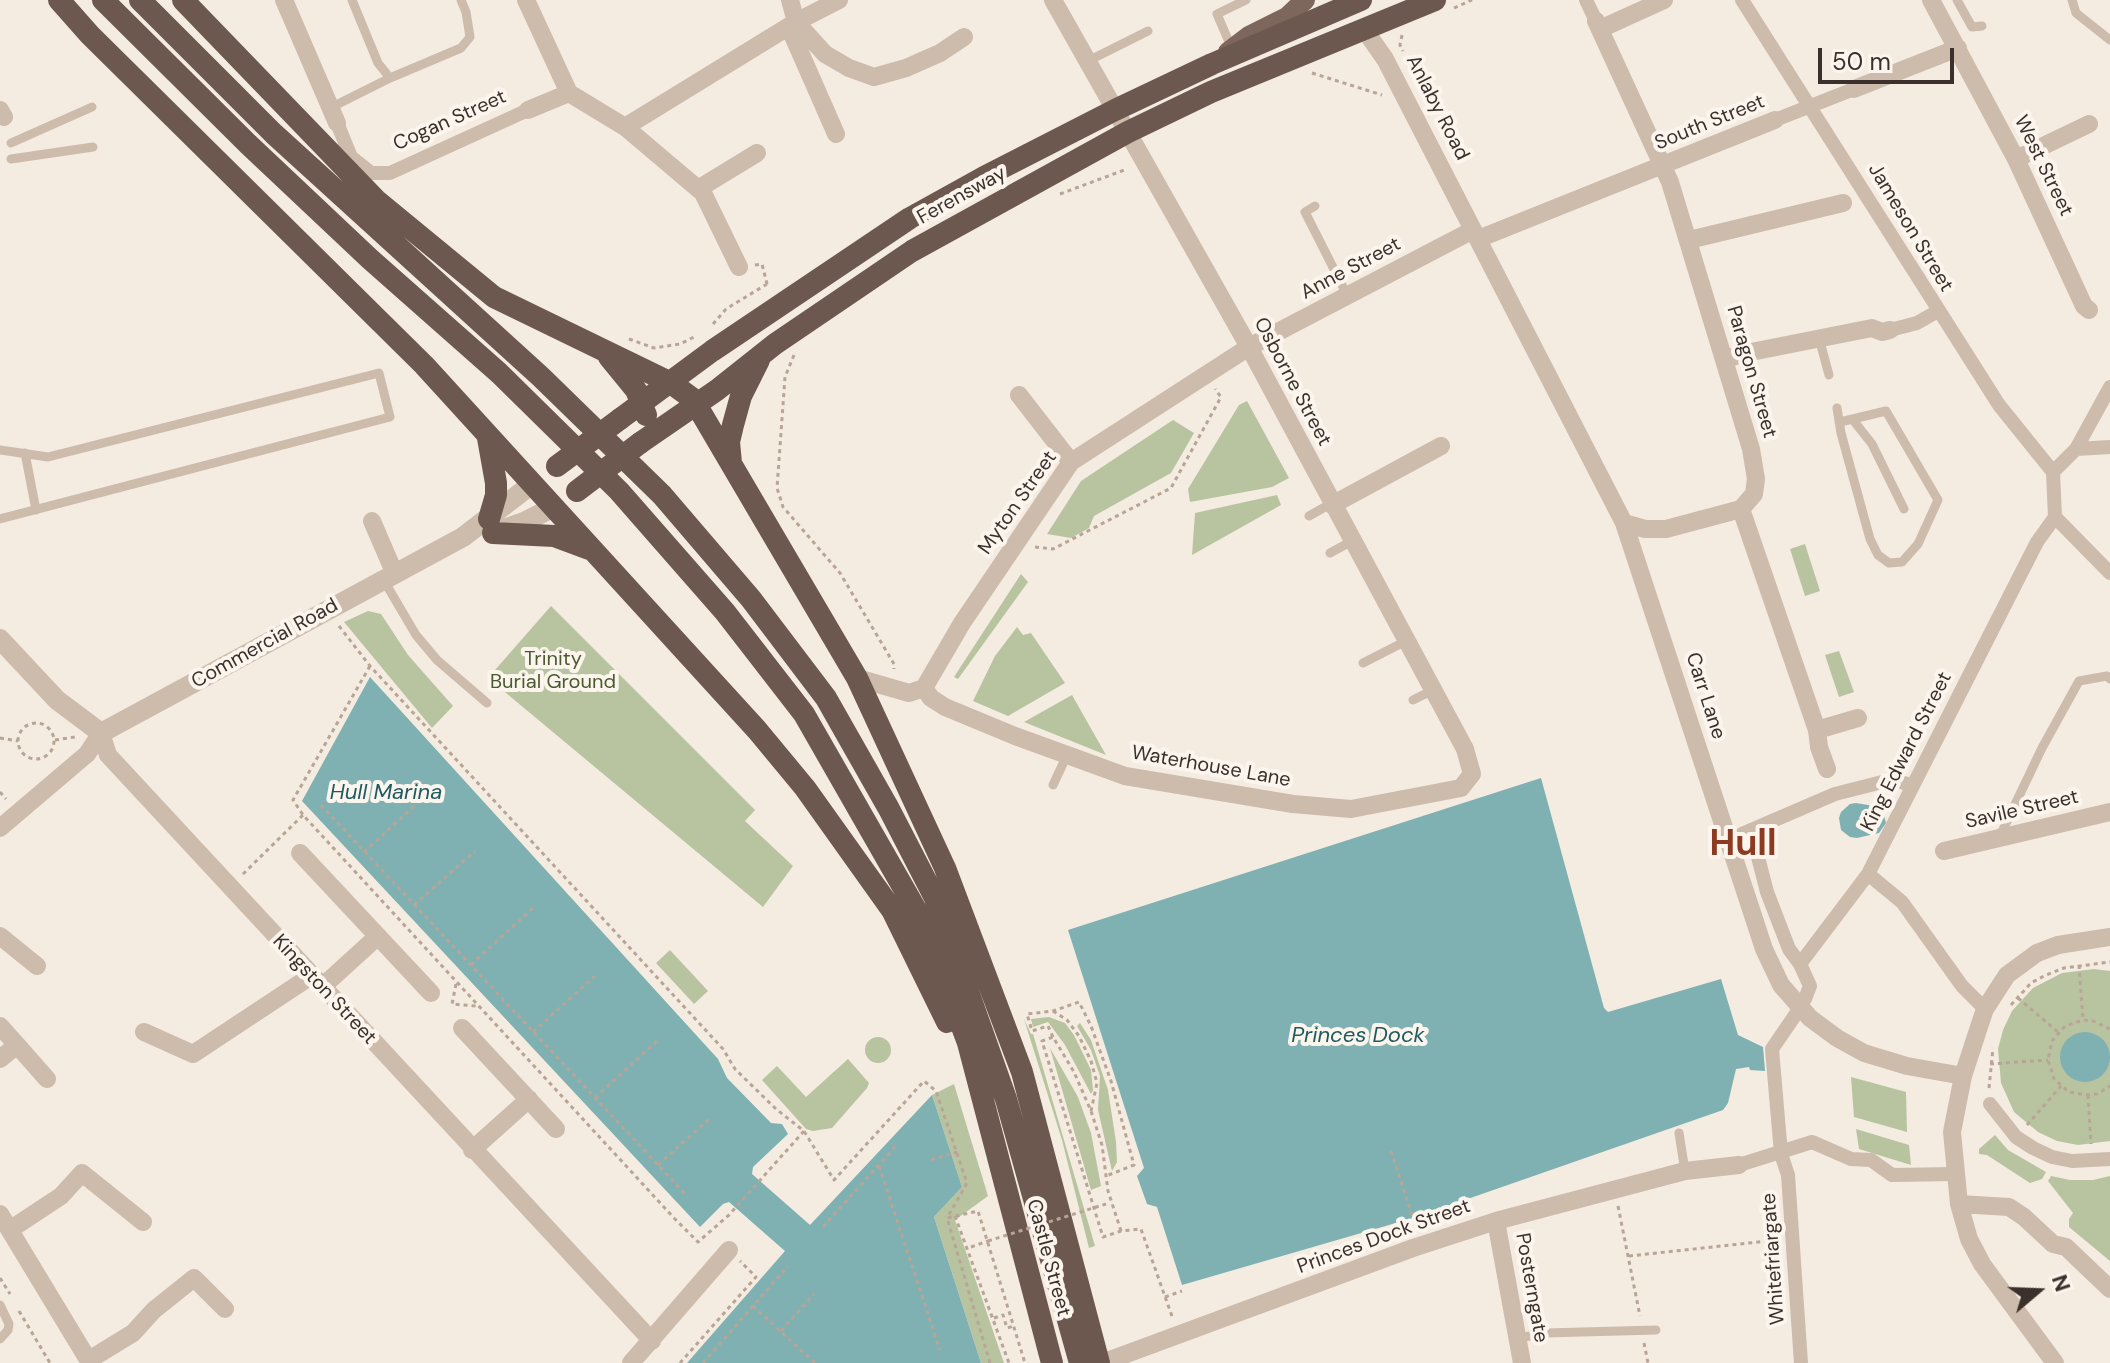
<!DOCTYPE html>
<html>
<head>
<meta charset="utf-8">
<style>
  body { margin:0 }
  #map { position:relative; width:2110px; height:1363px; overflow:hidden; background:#f4ebe1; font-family:"DM Sans",sans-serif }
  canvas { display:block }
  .north { position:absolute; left:1998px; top:1251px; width:80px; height:80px; -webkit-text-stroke:6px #fbf5ee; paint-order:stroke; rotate:71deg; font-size:22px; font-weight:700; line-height:32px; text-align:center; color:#3b302b }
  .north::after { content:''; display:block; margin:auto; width:28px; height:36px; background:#3b302b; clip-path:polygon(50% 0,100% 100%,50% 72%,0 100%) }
  .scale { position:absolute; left:1818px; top:48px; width:136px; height:36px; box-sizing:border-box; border:4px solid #3b302b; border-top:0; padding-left:10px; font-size:24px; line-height:28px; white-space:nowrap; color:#3b302b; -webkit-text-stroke:6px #fbf5ee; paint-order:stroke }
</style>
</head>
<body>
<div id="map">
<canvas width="2110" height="1363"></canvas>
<div class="north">N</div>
<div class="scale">50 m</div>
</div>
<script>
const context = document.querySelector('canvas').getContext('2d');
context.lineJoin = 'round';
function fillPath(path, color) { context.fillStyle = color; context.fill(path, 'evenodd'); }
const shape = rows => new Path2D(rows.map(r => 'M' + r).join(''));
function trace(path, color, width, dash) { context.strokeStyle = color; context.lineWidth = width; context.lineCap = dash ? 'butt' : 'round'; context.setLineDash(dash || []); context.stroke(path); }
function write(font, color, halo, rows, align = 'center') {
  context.font = font + ' "DM Sans",sans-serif'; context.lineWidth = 8; context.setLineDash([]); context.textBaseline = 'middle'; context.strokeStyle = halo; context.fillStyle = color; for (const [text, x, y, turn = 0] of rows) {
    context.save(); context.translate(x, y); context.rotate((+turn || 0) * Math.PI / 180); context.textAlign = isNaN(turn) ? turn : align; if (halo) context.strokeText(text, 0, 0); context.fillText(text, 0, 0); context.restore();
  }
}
fillPath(shape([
  [1247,401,1289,478,1272,487,1190,502,1188,489,1239,405],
  [1173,420,1194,433,1171,473,1094,516,1089,528,1071,538,1047,534,1081,481],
  [1277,495,1281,505,1192,555,1195,513],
  [1805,544,1820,591,1805,596,1790,549],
  [1021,574,1028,582,958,679,954,677],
  [551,606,755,810,745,821,793,866,763,907,488,678],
  [368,611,381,614,408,655,453,706,432,728,344,622],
  [1017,627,1023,635,1031,633,1065,683,1008,716,973,701,995,656],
  [1839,651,1854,692,1839,697,1825,655],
  [1072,695,1106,755,1024,722],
  [670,950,708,991,694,1004,656,963],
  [2094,969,2110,971,2110,1141,2078,1145,2057,1141,2038,1132,2014,1112,2001,1083,1998,1049,2003,1030,2012,1011,2033,988,2062,973],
  [1049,1017,1065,1023,1074,1035,1091,1070,1093,1090,1091,1094,1065,1045,1048,1022,1033,1027,1031,1019],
  [1024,1019,1031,1034,1033,1034,1095,1246,1089,1248,1062,1140],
  [1080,1023,1091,1040,1108,1090,1116,1142,1117,1162,1112,1171,1098,1110,1100,1076,1091,1050,1077,1026],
  '865 1050a13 13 0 1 1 26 0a13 13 0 1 1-26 0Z',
  [1050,1048,1078,1097,1091,1133,1101,1186,1091,1190],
  [848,1059,869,1083,867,1088,832,1128,813,1131,806,1129,762,1080,777,1066,806,1097],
  [1851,1077,1906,1092,1907,1132,1854,1117],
  [954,1084,988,1196,955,1220,1004,1363,981,1363,934,1217,962,1187,932,1095],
  [1856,1129,1909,1145,1911,1165,1859,1149],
  [1995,1135,2008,1150,2046,1172,2042,1179,2030,1183,1987,1155,1979,1154,1979,1149],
  [2051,1176,2070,1180,2093,1180,2110,1176,2110,1261,2069,1227,2069,1219,2073,1213,2048,1181]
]), '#b8c4a0');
fillPath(shape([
  [370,677,718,1059,727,1078,771,1123,782,1124,788,1134,753,1167,752,1174,810,1225,932,1095,962,1187,934,1217,981,1363,687,1363,785,1251,729,1202,723,1204,700,1227,302,801],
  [1541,778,1604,1008,1608,1012,1721,979,1738,1035,1763,1047,1765,1071,1750,1070,1749,1067,1736,1069,1728,1103,1723,1110,1413,1218,1182,1285,1157,1207,1147,1204,1137,1176,1144,1168,1068,930],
  [1856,803,1874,806,1883,812,1886,823,1879,833,1857,838,1850,837,1841,830,1839,818,1841,812,1850,804],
  '2060 1057a25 25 0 1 1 50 0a25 25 0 1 1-50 0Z'
]), '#7fb0b2');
trace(shape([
  [1454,8,1472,0],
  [1402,35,1400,45,1403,51],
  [1412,68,1451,143],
  [1312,73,1382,95],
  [1060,194,1127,169],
  [755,265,762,264,767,284],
  [713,324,726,309,767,284],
  [629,339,654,348,680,344,694,337],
  [794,355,785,377,777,488,783,507,840,573,894,664,894,669],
  [1035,547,1053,549,1171,488,1221,397,1215,389],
  [339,626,370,666,723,1049,735,1069,776,1109,804,1131,834,1180,924,1081,936,1091,967,1183,947,1218],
  [370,666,293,800,303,815,674,1218,698,1242,729,1215,804,1131],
  '18 741a18 18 0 1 1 36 0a18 18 0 1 1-36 0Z',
  [0,738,18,741],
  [55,740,75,737],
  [0,792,6,799],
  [321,805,688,1197],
  [364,852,414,806],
  [243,874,303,815],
  [414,905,475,851],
  [471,965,533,908],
  [2079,965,2083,1020],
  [456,984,452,1004,476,1006],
  [2018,998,2058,1032],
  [2011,1005,2031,983,2046,975,2064,968,2110,962],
  [1053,1011,1067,1020,1079,1036,1091,1061,1097,1083,1091,1111],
  [2110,1029,2093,1021,2083,1020,2065,1026,2052,1041,2048,1060,2054,1079,2069,1092,2088,1095,2097,1094,2110,1086],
  [533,1032,595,976],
  [1053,1037,1048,1026,1032,1031,1027,1014,1053,1011,1079,1002,1091,1026,1111,1081,1134,1165,1106,1176],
  [1990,1064,2048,1060],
  [1989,1088,1993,1048],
  [2088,1095,2091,1144],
  [595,1098,657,1041],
  [2027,1125,2061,1086],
  [1391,1151,1413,1218],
  [931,1160,957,1152],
  [658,1165,709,1119],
  [879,1166,940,1350],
  [1618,1206,1640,1316],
  [955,1216,1009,1363],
  [823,1227,897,1145],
  [1121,1231,1108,1191,1102,1145,1091,1111,1074,1072,1053,1037,1042,1041,1103,1237,1121,1231,1141,1229,1173,1319],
  [971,1247,988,1241],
  [1629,1256,1777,1240],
  [0,1278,10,1294],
  [1165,1297,1182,1291],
  [753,1306,815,1363],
  [19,1311,50,1363],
  [994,1318,1003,1315,1007,1328,1014,1326],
  [781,1331,814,1294],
  [1644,1343,1648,1363],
  [680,1363,756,1277,740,1261],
  [703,1363,788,1266],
  [990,1363,947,1218,978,1211,1025,1363]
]), '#b9a596', 3, [4, 4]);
trace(shape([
  [352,0,378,63,390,78,461,48,470,37,466,12,461,0],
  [1957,0,1972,27,1982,26],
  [2072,0,2076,13,2110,40],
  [1232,49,1217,14,1246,0],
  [1088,61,1148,31],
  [330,108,390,78],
  [11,143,92,107],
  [11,159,93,147],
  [1315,206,1305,212,1347,295],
  [1819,338,1829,375],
  [1837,408,1841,433,1870,539,1878,555,1889,563,1902,562,1918,544,1938,500,1886,411,1840,422],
  [1853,420,1872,444,1904,509],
  [0,450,48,457,379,373,390,417,0,519],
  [25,453,36,510],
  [1309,516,1332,503],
  [1330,553,1352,541],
  [383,579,416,635,437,660,487,703],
  [1363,663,1406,641],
  [1413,700,1433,690],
  [1053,785,1067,755],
  [1999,838,2042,748,2079,681,2107,676,2110,679],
  [1679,1133,1685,1171],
  [0,1305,9,1324,8,1330,0,1339],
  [1519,1338,1546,1333,1656,1330]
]), '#cdbbac', 9);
trace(shape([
  [1586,0,1596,21],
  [1742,0,1999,405,2053,472],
  [1775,120,1854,89],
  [337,123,351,157,371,173,390,173,528,110],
  [1890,330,1917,323,1938,311],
  [2076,449,2110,447],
  [2053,472,2076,449,2110,387],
  [2053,472,2055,517],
  [2055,517,2110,573],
  [1751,830,1767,892,1789,949,1800,964],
  [1742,834,1835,794,1894,779,1912,786],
  [1868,874,1902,902,1962,986,1985,1009],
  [1805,999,1810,986,1800,964,1868,874,2037,542,2055,517],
  [1800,1008,1772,1049,1781,1154,1788,1175,1801,1363],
  [1990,1104,2016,1137,2033,1148,2052,1157,2072,1161,2110,1159],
  [1739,1165,1812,1142,1851,1159,1871,1160,1892,1175,1955,1174]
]), '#cdbbac', 14);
trace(shape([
  [284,0,337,123],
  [526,0,569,93],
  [790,0,796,22,825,54,849,68,874,77,906,68,940,53,964,37],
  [1931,0,2016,159,2084,306,2089,310],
  [1596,21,1670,182,1751,449,1756,479,1754,494,1741,509,1666,529,1645,529,1624,523],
  [789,27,836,134],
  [1364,29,1385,59,1624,523,1764,949,1781,985,1810,1018,1837,1038,1864,1053,1907,1066,1963,1076],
  [1600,29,1664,0],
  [1854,89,1958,48],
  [569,93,625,127,703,193,739,267],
  [0,110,4,117],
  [528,110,569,93],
  [625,127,796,22,839,0],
  [2016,159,2089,124],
  [698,189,757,153],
  [1478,239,1775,120],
  [1689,240,1843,203],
  [1724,360,1741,354,1872,328,1882,332,1890,330],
  [1019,395,1071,462],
  [1332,505,1441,446],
  [1741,509,1817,730,1819,747,1827,769],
  [372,521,394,572],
  [857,678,909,693,924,688,962,623,1071,462,1249,347,1473,230],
  [924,688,931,698,945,707,1015,736,1125,776,1293,804,1351,809,1461,788,1472,774,1465,749,1249,347,1053,0],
  [1817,730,1858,718],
  [101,733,108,755,652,1341],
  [0,828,87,754,101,733],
  [1944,851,2110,812],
  [300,853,431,993],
  [0,936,37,966],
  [322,987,378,936],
  [0,1026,17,1045,0,1059],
  [462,1028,556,1129],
  [144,1032,193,1054,311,976],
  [17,1045,47,1079],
  [472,1150,529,1099],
  [1959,1204,2009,1207,2024,1217,2053,1244,2066,1247,2110,1289],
  [0,1214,90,1363],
  [1496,1221,1522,1363],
  [11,1229,61,1196,82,1173,143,1222],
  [89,1360,133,1333,154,1310,194,1278,225,1309],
  [631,1363,729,1250],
  [1102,1363,1413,1248,1496,1221,1685,1171,1739,1165],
  [2055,1363,1982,1264,1969,1239,1959,1204,1952,1132,1963,1076,1977,1033,1985,1009,2007,975,2037,953,2058,945,2110,937]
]), '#cdbbac', 18);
trace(shape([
  [496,532,524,522,554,507],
  [0,639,57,700,101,733,463,537,532,484]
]), '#cdbbac', 20);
trace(shape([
  [1228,52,1249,36,1287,17,1305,0]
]), '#7d675c', 20);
trace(shape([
  [59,0,90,35,424,365,757,730,805,788,892,910,947,1022],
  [103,0,248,144,370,259,499,373,619,491,725,612,804,714,915,908,933,949,968,1043,1052,1363],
  [140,0,274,134,541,377,662,495,751,599,826,698,889,809,935,898,1006,1099,1080,1363],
  [183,0,376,200,494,297,671,383,693,399,857,678,945,868,1022,1072,1099,1363],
  [609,357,636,390,646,415],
  [620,419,712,351,910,218,984,177,1115,110,1212,64,1361,0],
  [488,438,496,483,496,495,489,519],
  [640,443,717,390,775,344,912,251,1128,132,1211,92,1435,0],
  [731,463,729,442,733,425,741,396,759,360],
  [493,533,554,536,589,549]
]), '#6c584f', 22);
trace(shape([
  [988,1241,1106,1204]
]), '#b9a596', 3, [4, 4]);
trace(shape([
  [557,466,620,419],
  [577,491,640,443]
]), '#6c584f', 22);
write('20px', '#3b302b', '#fbf5ee', [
  ["Anlaby Road",1437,108,63],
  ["Cogan Street",450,121,-24],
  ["South Street",1710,123,-22],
  ["West Street",2043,166,64],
  ["Ferensway",962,196,-29],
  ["Jameson Street",1910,228,59],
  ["Anne Street",1351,269,-28],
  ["Paragon Street",1751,372,74],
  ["Osborne Street",1292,382,62],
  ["Myton Street",1018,503,-55],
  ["Commercial Road",265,644,-29],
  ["Carr Lane",1705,696,72],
  ["King Edward Street",1907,752,-63],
  ["Waterhouse Lane",1211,767,10],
  ["Savile Street",2022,810,-13],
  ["Kingston Street",324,990,47],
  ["Princes Dock Street",1384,1237,-20],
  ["Castle Street",1048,1258,75],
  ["Whitefriargate",1774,1259,-94],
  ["Posterngate",1531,1288,80]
]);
write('20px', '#4a5a2e', '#fbf5ee', [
  ["Trinity",553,660],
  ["Burial Ground",553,683]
]);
write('italic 22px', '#1f5a5e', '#fbf5ee', [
  ["Hull Marina",386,793],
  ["Princes Dock",1358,1036]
]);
write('bold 36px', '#8c3b22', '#fbf5ee', [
  ["Hull",1743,846]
]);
</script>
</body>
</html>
